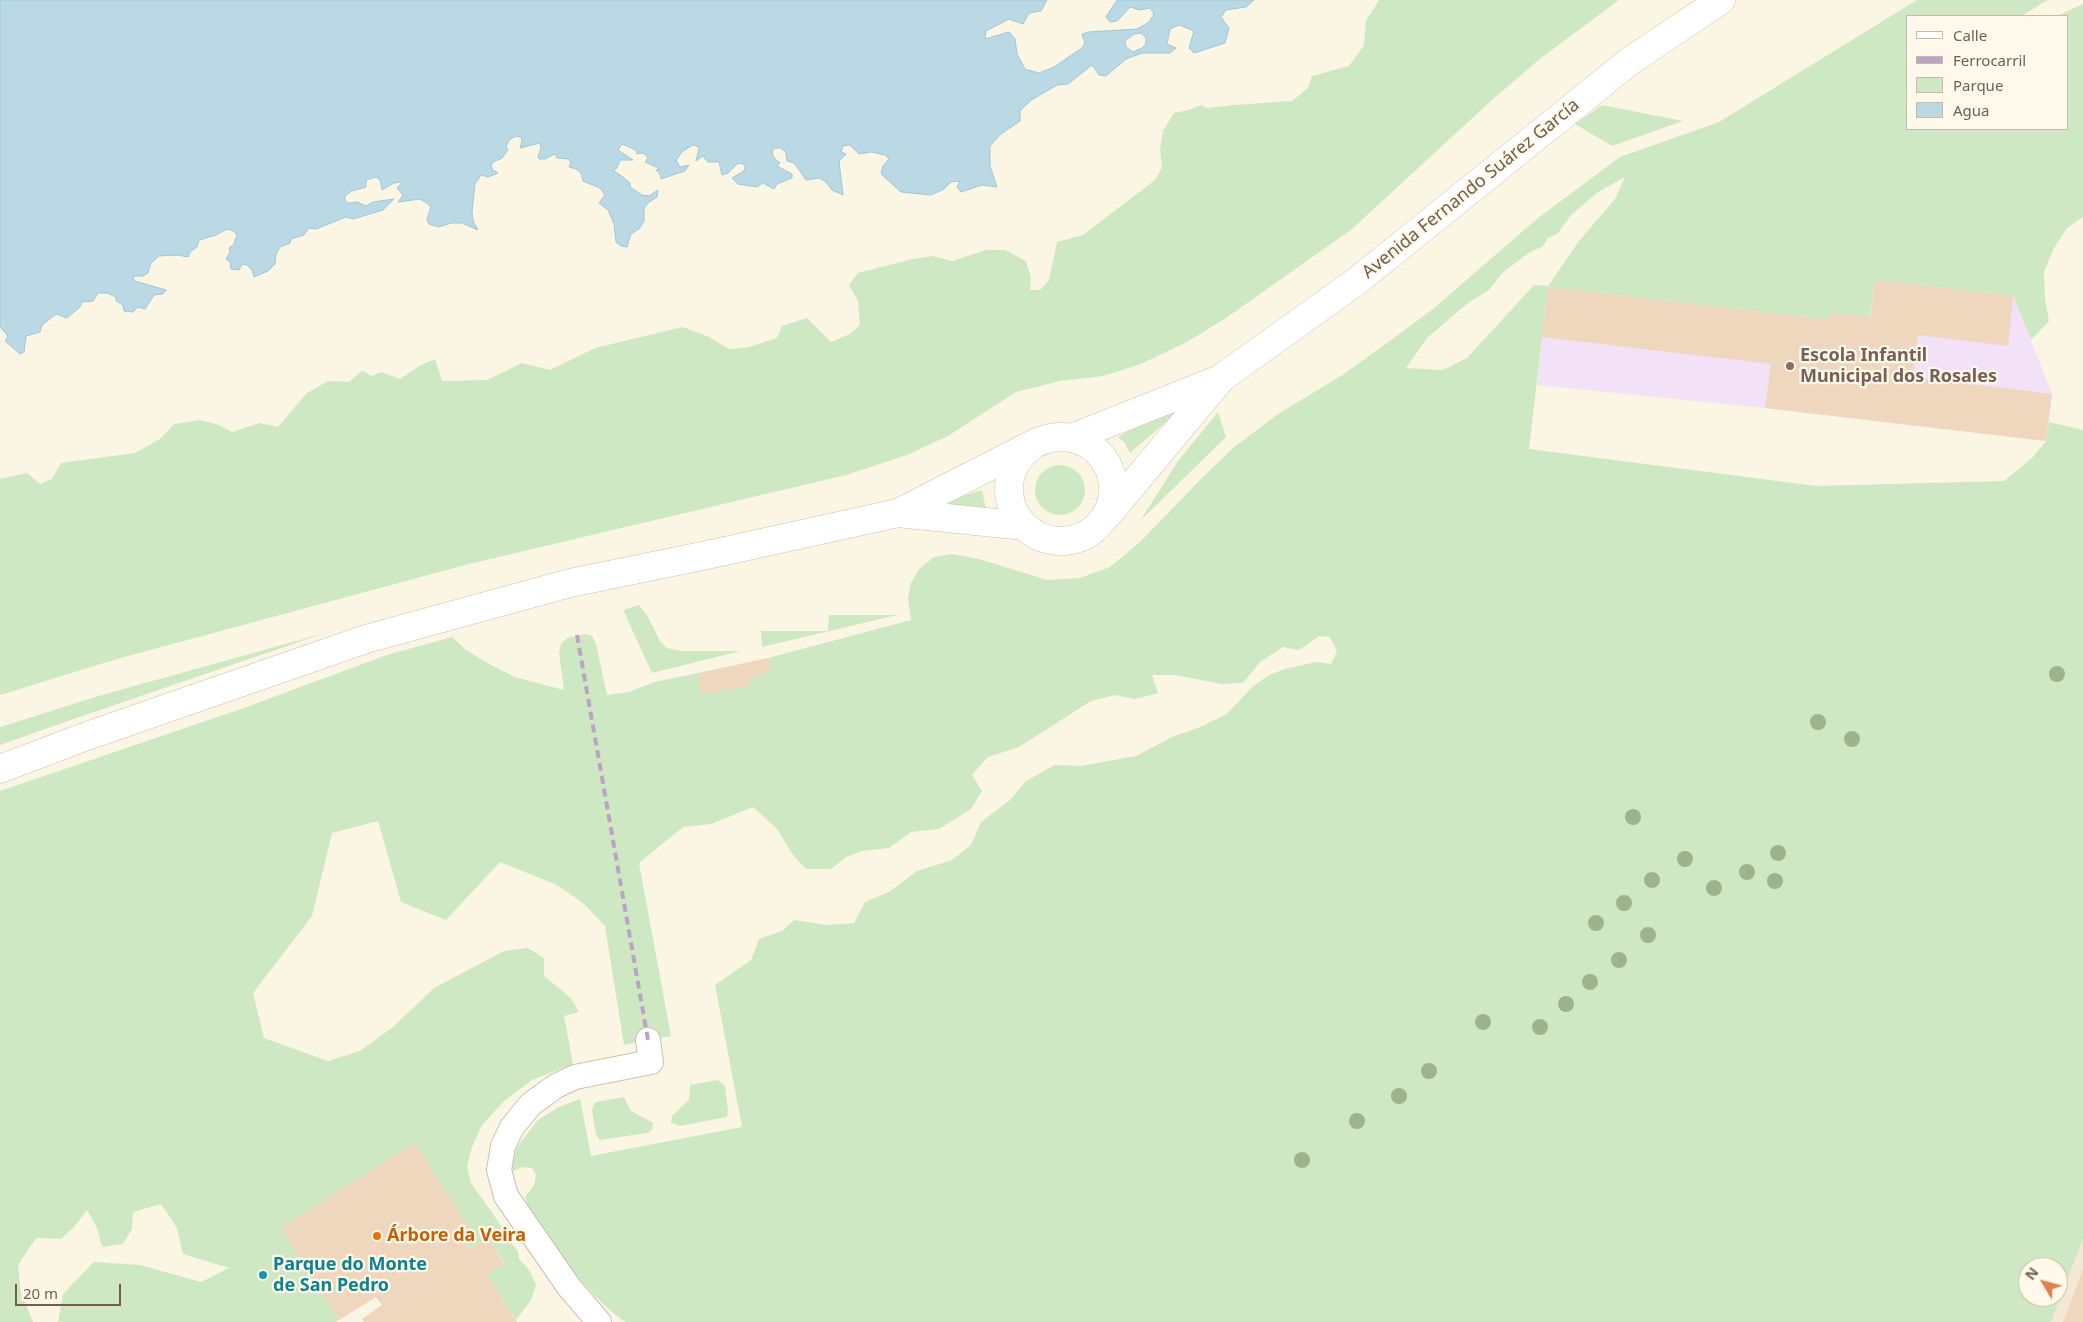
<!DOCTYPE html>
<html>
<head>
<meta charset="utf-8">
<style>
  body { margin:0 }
  #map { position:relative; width:2083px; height:1322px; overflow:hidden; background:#fbf5e4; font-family:"Noto Sans",sans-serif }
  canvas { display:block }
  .legend { position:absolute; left:1906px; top:15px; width:162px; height:115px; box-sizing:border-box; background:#fef9ea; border:1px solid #c6bbaa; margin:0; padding:6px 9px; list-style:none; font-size:15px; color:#735e4b }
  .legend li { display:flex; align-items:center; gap:10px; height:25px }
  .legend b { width:25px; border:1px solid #c6bbaa }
  .north { position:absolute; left:2018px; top:1257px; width:50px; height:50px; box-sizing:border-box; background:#fef9ea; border:1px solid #c6bbaa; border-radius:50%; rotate:307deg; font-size:14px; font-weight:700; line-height:20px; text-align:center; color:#735e4b }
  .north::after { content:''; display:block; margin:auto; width:18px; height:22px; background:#e0804f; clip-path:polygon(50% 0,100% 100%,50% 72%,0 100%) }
  .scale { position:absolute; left:15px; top:1284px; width:106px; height:22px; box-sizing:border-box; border:2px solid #735e4b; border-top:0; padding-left:6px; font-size:15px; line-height:18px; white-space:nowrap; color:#735e4b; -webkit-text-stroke:4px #fef9ea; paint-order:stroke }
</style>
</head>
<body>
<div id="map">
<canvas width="2083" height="1322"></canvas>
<ul class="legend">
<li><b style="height:6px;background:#fff"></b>Calle</li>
<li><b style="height:6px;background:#b9a4c4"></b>Ferrocarril</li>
<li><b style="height:14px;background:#cee8c4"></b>Parque</li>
<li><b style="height:14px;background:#bad9e4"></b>Agua</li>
</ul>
<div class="north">N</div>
<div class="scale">20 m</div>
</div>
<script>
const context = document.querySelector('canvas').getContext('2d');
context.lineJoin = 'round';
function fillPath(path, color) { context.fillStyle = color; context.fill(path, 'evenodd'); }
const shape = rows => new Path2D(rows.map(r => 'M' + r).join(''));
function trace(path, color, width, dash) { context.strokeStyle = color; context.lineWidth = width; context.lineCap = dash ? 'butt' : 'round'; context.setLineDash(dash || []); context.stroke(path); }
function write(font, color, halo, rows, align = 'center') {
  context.font = font + ' "Noto Sans",sans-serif'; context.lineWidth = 4.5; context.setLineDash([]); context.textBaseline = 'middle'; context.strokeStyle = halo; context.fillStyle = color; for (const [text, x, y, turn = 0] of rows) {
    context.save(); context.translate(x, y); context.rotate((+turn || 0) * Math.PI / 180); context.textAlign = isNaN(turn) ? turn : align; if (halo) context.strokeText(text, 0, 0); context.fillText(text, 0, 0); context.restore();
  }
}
fillPath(shape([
  [2083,1239,2083,1269,2063,1322,2051,1322]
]), '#f2e8d3');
fillPath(shape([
  [1875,280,2013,296,2052,394,2046,441,1765,408,1537,385,1548,287,1829,320,1830,313]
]), '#f2e1f7');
fillPath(shape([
  [1379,0,1619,0,1541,58,1493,99,1352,229,1226,318,1187,342,1141,364,1103,376,1060,381,1016,392,948,436,907,455,846,475,469,564,117,659,0,695,0,479,27,473,40,484,52,479,61,463,135,453,160,439,174,424,200,420,219,425,232,432,260,423,278,427,307,393,328,381,349,382,362,371,372,376,381,372,400,379,421,365,435,359,442,381,487,380,522,363,550,370,595,348,683,327,709,337,729,349,749,347,777,338,782,326,807,318,831,342,850,334,860,325,858,301,849,285,858,273,913,259,933,256,952,261,986,250,1005,250,1026,261,1031,278,1030,290,1040,290,1049,280,1057,242,1083,235,1155,180,1162,168,1160,149,1163,131,1174,113,1189,110,1201,105,1207,108,1234,105,1292,101,1308,88,1312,76,1349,66,1364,45,1366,21],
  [1917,0,2047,0,2022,16,1907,16,1907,129,2067,129,2067,16,2057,16,2083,4,2083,217,2067,228,2054,248,2044,272,2045,299,2049,321,2031,340,2013,296,1875,280,1870,317,1831,313,1829,320,1548,287,1529,449,1816,486,2004,481,2032,458,2046,441,2049,422,2083,430,2083,1239,2051,1322,625,1322,606,1307,569,1269,529,1210,525,1197,534,1185,536,1175,532,1168,523,1167,513,1171,511,1164,517,1147,538,1120,559,1107,580,1099,591,1156,742,1127,715,985,751,960,759,939,782,931,794,920,828,925,854,923,865,902,889,892,917,871,952,860,971,845,981,822,1010,800,1025,782,1054,765,1081,766,1136,756,1174,736,1198,728,1227,714,1252,687,1269,675,1285,669,1316,662,1331,664,1337,651,1330,637,1319,636,1299,650,1283,647,1260,662,1243,683,1221,684,1176,675,1152,675,1158,693,1135,699,1115,695,1091,701,1019,747,988,757,972,775,982,791,971,809,939,829,911,832,889,848,862,851,846,857,831,869,806,869,793,855,777,829,753,807,711,824,683,827,639,863,671,1036,624,1045,605,926,583,903,557,885,500,862,446,920,401,902,378,821,332,833,312,916,253,993,264,1038,328,1061,360,1051,393,1027,434,988,504,951,528,948,544,958,544,976,571,998,579,1012,564,1016,573,1064,532,1080,504,1101,482,1125,472,1147,467,1166,471,1183,498,1221,508,1239,518,1251,519,1259,529,1270,536,1285,531,1300,516,1320,487,1275,504,1263,488,1238,470,1249,465,1240,473,1234,415,1143,281,1228,339,1320,336,1322,58,1322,63,1294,94,1262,140,1265,201,1282,229,1268,183,1254,177,1228,161,1204,133,1212,132,1229,123,1244,102,1247,97,1228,87,1210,74,1227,61,1239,36,1238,18,1265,21,1293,33,1322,0,1322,0,791,241,709,387,655,452,637,466,650,489,664,515,677,564,690,559,653,561,644,567,638,586,634,592,636,596,644,607,695,629,692,655,682,698,673,702,694,750,686,749,677,771,672,768,658,911,620,908,598,911,583,920,568,934,557,952,554,979,559,1047,580,1080,578,1110,567,1140,542,1200,480,1233,448,1278,414,1344,374,1391,340,1433,309,1538,218,1620,157,1719,122],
  [1625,177,1615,199,1579,241,1548,286,1534,285,1467,358,1443,370,1406,368,1427,338,1468,303,1489,290,1502,273,1530,252,1542,247,1548,238,1558,233,1571,215,1598,192],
  [2028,1267,2058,1267,2058,1297,2028,1297],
  [1602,105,1683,121,1612,146,1575,124],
  [1202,391,1130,453,1125,443,1118,437],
  [1218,412,1226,437,1140,521,1178,461],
  '1035 490a25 25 0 1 1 50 0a25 25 0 1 1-50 0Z',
  [982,490,986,510,921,509],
  [639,605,647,615,660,641,667,648,681,651,741,651,652,673,623,610],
  [829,615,897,615,762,647,761,631,828,631],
  [325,633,62,723,0,745,0,727,102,695],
  [718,1080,723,1084,725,1087,728,1111,727,1117,680,1126,671,1123,672,1116,689,1100,690,1085],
  [624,1097,631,1111,653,1123,652,1130,647,1133,600,1140,596,1134,592,1111,594,1104,596,1102]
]), '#cee8c4');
const water = shape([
  [0,0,1047,0,1041,11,1029,13,1023,24,1009,19,986,31,985,39,1009,32,1015,39,1017,54,1025,69,1039,73,1054,67,1082,48,1085,43,1082,34,1089,32,1137,29,1149,22,1154,14,1150,8,1140,10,1130,7,1117,21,1110,22,1106,17,1117,0,1254,0,1246,7,1226,10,1221,17,1229,28,1225,43,1194,53,1189,48,1194,31,1179,25,1170,29,1167,44,1176,48,1170,53,1142,53,1126,59,1106,76,1099,75,1092,65,1068,84,1057,85,1030,101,1020,111,1020,121,1001,134,990,146,990,166,997,187,982,185,961,192,957,187,960,181,951,182,944,189,931,195,901,192,881,174,883,166,889,159,885,155,871,152,859,154,850,145,843,146,841,152,846,154,839,161,843,195,832,190,826,182,819,178,806,180,794,163,787,161,786,153,781,148,774,148,772,152,774,158,780,163,777,166,792,174,792,178,777,184,774,189,763,183,757,187,738,184,732,178,744,171,745,166,742,163,737,164,728,173,722,175,719,162,708,162,703,156,696,161,699,147,693,145,683,151,676,160,680,167,689,165,685,171,661,179,660,174,656,170,660,169,645,162,648,158,646,155,642,153,637,154,636,150,622,144,618,150,633,160,620,160,617,168,613,170,628,181,630,183,630,187,642,195,649,196,658,190,657,197,648,203,644,208,644,221,640,228,631,234,627,247,621,246,616,242,614,224,608,210,599,203,605,195,600,188,583,181,581,173,576,169,569,167,571,162,568,159,557,158,555,154,545,159,539,159,538,156,541,148,540,143,520,148,522,141,521,137,516,136,509,140,506,147,508,150,502,158,493,162,491,166,493,170,498,173,488,177,481,175,475,184,472,211,473,221,478,230,462,223,451,223,439,227,429,224,427,219,431,207,427,203,420,199,398,202,403,195,397,188,401,184,401,182,394,183,382,190,380,180,376,177,366,180,366,187,352,191,345,196,345,200,348,203,357,202,366,206,373,202,394,199,383,210,353,219,346,217,316,229,309,228,304,235,291,239,290,243,280,247,276,254,275,264,268,271,254,277,252,270,247,265,242,264,239,270,231,269,230,262,226,259,230,252,229,248,234,244,237,235,233,231,227,229,216,235,199,240,197,247,190,252,188,257,177,255,159,256,151,263,148,273,143,276,134,276,133,278,135,281,166,290,163,294,154,295,145,309,138,307,133,312,124,311,123,305,116,301,116,297,107,293,98,293,93,301,82,302,80,307,67,318,56,314,42,325,40,332,26,336,24,352,20,354,5,341,8,336,0,327,0,0],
  [1141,33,1146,38,1146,44,1142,48,1133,52,1126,47,1125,41,1134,34,1141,33]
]);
fillPath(water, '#bad9e4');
trace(water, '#a1c7d5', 1);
fillPath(shape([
  [1875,280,2013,296,2008,346,1918,335,1913,377,2052,394,2046,441,1765,408,1771,364,1542,337,1548,287,1829,320,1830,313,1871,317],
  [768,658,771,672,749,677,751,686,701,694,698,673],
  [415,1143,473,1234,465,1240,470,1249,488,1238,504,1264,487,1275,517,1322,364,1322,362,1319,382,1305,376,1297,339,1320,281,1228],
  [2083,1269,2083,1322,2063,1322]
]), '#efd7bd');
const pedestrian = shape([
  [599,1322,569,1287,506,1196,499,1170,503,1146,512,1127,531,1104,556,1086,575,1077,651,1062,648,1040]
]);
const minor = shape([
  '1009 489a52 52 0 1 1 104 0a52 52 0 1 1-104 0Z',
  [1074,437,1220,379,1357,281,1630,61,1721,0],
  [898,513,1024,526],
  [1109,513,1219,381],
  [0,769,87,736,366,639,570,583,707,555,898,513,1039,441]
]);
trace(pedestrian, '#cec0ae', 26);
trace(minor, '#cec0ae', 29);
trace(pedestrian, '#fff', 24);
trace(minor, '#fff', 28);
trace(shape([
  [577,635,648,1040]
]), '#b9a4c4', 4, [8, 5]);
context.fillStyle = '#9eb38d';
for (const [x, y] of [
  [2057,674],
  [1818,722],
  [1852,739],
  [1633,817],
  [1778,853],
  [1685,859],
  [1747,872],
  [1652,880],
  [1775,881],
  [1714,888],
  [1624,903],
  [1596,923],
  [1648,935],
  [1619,960],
  [1590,982],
  [1566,1004],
  [1483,1022],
  [1540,1027],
  [1429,1071],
  [1399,1096],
  [1357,1121],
  [1302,1160]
]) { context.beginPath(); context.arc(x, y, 8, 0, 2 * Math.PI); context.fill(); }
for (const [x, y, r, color] of [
  [1790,366,5,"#8d6e63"],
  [377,1236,5,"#e8710a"],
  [263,1275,5,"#0f9aa8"]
]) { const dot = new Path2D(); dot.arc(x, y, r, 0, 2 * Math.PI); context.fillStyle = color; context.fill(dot); trace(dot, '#fef9ea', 2); }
write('18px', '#735e4b', '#fef9ea', [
  ["Avenida Fernando Suárez García",1471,189,-39]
]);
write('bold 18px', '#785e54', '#fef9ea', [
  ["Escola Infantil",1800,356],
  ["Municipal dos Rosales",1800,377]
], 'left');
write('bold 18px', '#c56008', '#fef9ea', [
  ["Árbore da Veira",387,1236]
], 'left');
write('bold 18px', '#0d838f', '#fef9ea', [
  ["Parque do Monte",273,1265],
  ["de San Pedro",273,1286]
], 'left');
</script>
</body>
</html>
